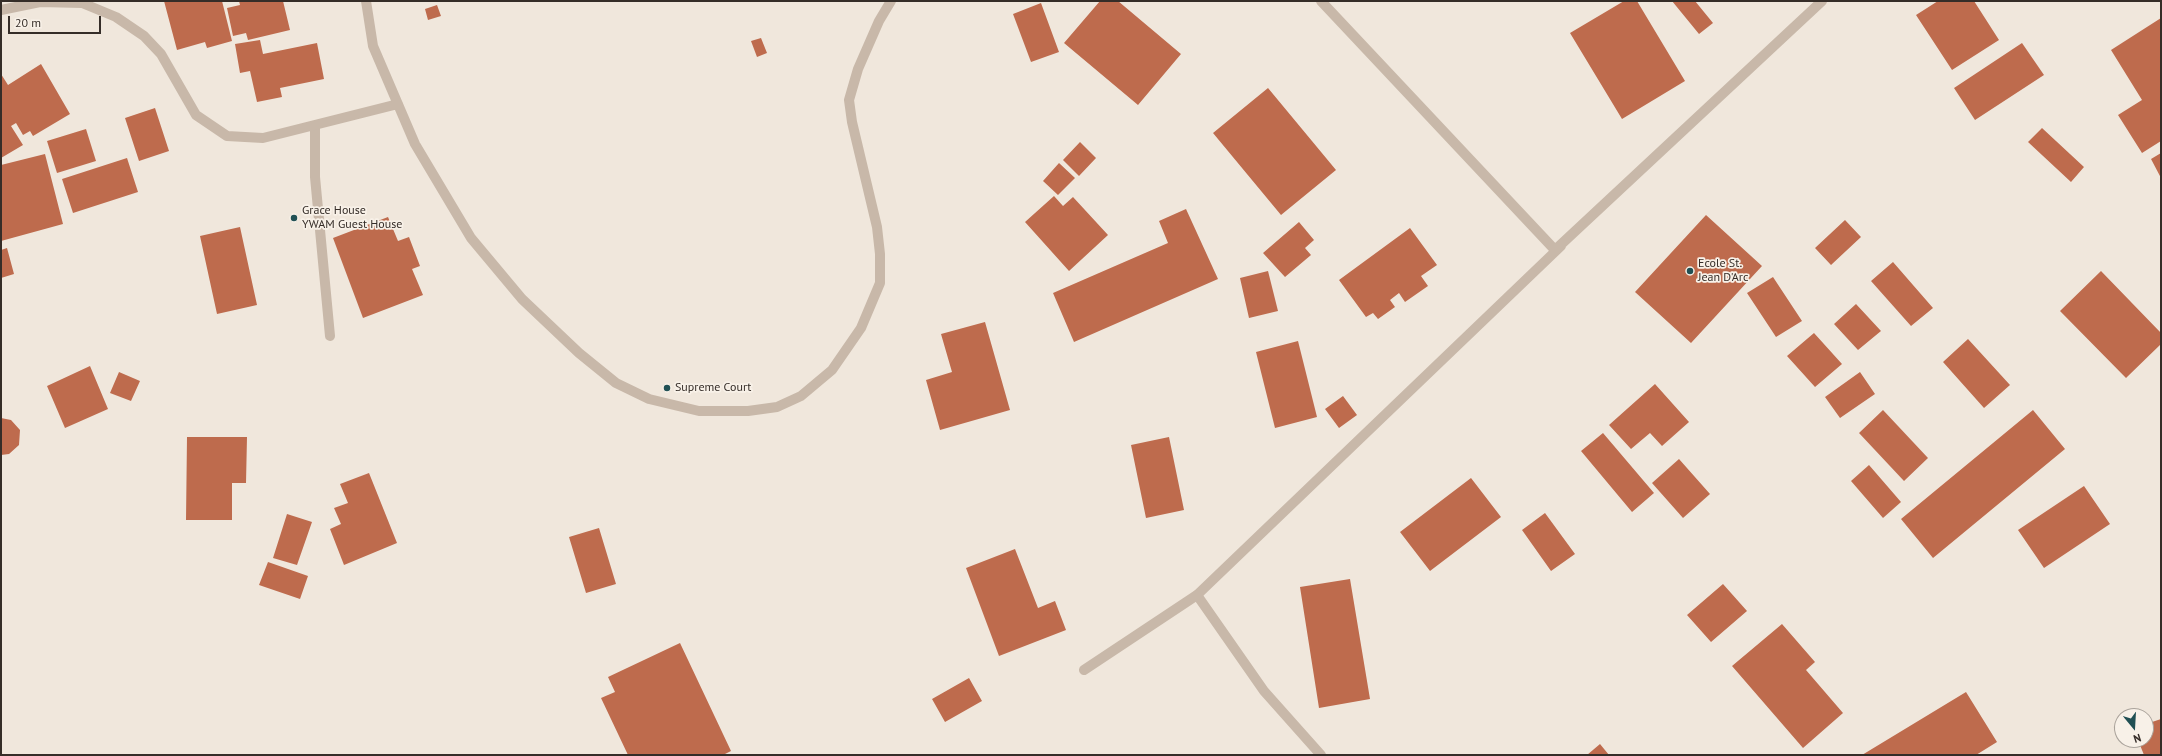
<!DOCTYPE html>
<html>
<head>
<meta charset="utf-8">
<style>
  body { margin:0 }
  #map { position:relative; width:2162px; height:756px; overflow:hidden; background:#f0e7dc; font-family:"PT Sans",sans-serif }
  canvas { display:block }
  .frame { position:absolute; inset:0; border:2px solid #352d28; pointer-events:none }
  .north { position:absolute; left:2114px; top:708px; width:40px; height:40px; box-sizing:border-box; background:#f8f1e8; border:1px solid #aaa39b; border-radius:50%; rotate:162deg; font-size:11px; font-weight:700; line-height:16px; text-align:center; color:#352d28 }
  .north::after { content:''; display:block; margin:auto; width:14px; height:18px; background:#215054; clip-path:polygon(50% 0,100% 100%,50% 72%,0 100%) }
  .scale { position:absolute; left:8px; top:16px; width:93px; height:18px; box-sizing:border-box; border:2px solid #352d28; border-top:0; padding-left:5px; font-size:12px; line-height:14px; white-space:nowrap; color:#352d28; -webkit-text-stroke:3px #f8f1e8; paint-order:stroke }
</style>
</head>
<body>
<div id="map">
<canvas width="2162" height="756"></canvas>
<div class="frame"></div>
<div class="north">N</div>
<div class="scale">20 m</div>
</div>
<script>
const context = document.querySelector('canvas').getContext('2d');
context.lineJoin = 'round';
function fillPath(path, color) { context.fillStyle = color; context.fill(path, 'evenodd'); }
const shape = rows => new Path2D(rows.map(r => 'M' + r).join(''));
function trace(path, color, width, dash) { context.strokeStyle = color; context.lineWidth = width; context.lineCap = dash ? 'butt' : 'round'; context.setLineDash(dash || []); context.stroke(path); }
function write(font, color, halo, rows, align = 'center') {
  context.font = font + ' "PT Sans",sans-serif'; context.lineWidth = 3.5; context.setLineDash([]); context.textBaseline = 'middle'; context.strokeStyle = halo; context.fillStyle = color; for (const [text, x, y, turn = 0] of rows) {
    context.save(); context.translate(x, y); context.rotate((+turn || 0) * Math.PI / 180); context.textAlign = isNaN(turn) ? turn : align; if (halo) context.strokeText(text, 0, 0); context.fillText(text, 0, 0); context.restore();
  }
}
fillPath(shape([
  [164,1,222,1,232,41,207,48,205,42,177,50],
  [239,1,283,1,290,30,248,40,246,33,233,36,227,8,240,5],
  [1100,1,1118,1,1181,54,1138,105,1064,43],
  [1624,1,1637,1,1685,81,1622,119,1570,33],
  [1672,1,1695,1,1713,23,1699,34],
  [1938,1,1974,1,1999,40,1952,70,1916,15],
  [1041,3,1059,52,1031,62,1013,14],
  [437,5,441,16,428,20,425,9],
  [2161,18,2161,141,2142,153,2118,115,2142,100,2111,50],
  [761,38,767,53,757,57,751,41],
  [260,40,263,54,317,43,324,79,280,88,282,97,257,102,250,71,240,73,235,44],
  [2022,43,2044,75,1975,120,1954,88],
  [41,64,70,114,33,136,30,131,23,135,16,123,11,126,23,145,1,158,1,74,8,85],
  [1268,88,1336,170,1281,215,1213,133],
  [155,108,169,151,139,161,125,118],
  [2042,128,2084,167,2071,182,2028,142],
  [86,129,96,161,57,173,47,141],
  [1080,142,1096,158,1079,176,1063,160],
  [2161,153,2161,178,2151,159],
  [45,154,63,224,1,241,1,165],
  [127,158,138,192,73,213,62,179],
  [1059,163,1075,178,1058,195,1043,181],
  [1054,196,1063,206,1073,197,1108,235,1069,271,1025,222],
  [1186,209,1218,279,1074,342,1053,293,1168,243,1159,221],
  [1706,215,1762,266,1691,343,1635,292],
  [388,217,398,241,409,237,420,266,412,269,423,295,363,318,333,238],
  [1845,220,1861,237,1831,265,1815,248],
  [1299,222,1314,240,1305,248,1311,255,1285,277,1263,253],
  [240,227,257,305,217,314,200,236],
  [1410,228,1437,265,1421,276,1428,286,1405,302,1399,293,1390,300,1395,307,1378,319,1373,313,1366,317,1339,280],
  [7,248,14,274,1,278,1,250],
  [1893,262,1933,308,1911,326,1871,281],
  [1268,271,1278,311,1249,318,1240,278],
  [2101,271,2161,333,2161,344,2126,378,2060,311],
  [1773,277,1802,321,1776,337,1747,293],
  [1856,304,1881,331,1858,350,1834,324],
  [985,322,1010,410,940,430,926,380,952,372,941,334],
  [1814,333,1842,364,1815,387,1787,356],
  [1968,339,2010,385,1984,408,1943,362],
  [1298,341,1317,417,1275,428,1256,352],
  [90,366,108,409,65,428,47,386],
  [119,372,140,381,131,401,110,393],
  [1860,372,1875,394,1840,418,1825,397],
  [1655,384,1689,422,1662,446,1650,433,1631,449,1609,425],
  [1343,396,1357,415,1339,428,1325,409],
  [1883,410,1928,458,1904,481,1859,433],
  [2033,410,2065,449,1933,558,1901,519],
  [1,418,11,420,20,430,19,445,9,454,1,455],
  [1603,433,1654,493,1632,512,1581,451],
  [187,437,247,437,246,483,232,483,232,520,186,520],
  [1169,437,1184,510,1146,518,1131,445],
  [1679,459,1710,494,1683,518,1652,483],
  [1869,465,1901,502,1883,518,1851,481],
  [369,473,397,543,344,565,330,529,341,524,334,508,348,503,340,484],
  [1471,478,1501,517,1430,571,1400,532],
  [2084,486,2110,524,2044,568,2018,530],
  [1545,513,1575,554,1551,571,1522,530],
  [287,514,312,522,297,565,273,558],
  [599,528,616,584,586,593,569,537],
  [1015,549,1038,608,1055,601,1066,630,999,656,966,568],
  [268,562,308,576,300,599,259,585],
  [1350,579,1370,699,1319,708,1300,587],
  [1723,584,1747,611,1711,642,1687,615],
  [1782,624,1815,662,1806,670,1843,713,1803,748,1732,666],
  [680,643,731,751,723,755,628,755,601,698,615,692,608,677],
  [969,678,982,701,945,722,932,699],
  [1966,692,1997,742,1976,755,1862,755],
  [2161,719,2161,755,2144,755,2138,740,2146,740,2146,724],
  [1600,744,1609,755,1587,755]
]), '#be6b4d');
trace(shape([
  [315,126,315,177,330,336],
  [1197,595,1264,691,1321,755]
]), '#c8b8a9', 10);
trace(shape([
  [366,1,373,46,415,144,471,238,522,299,579,353,616,383,649,399,699,411,748,411,777,407,801,396,832,370,861,328,880,283,880,254,877,227,852,122,849,100,858,69,879,21,891,1],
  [1321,1,1555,250,1822,1],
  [1,10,40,2,82,3,116,17,144,36,161,54,196,115,227,136,263,138,398,104],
  [1084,670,1197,595,1561,246]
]), '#c8b8a9', 10);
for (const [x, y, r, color] of [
  [294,218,4,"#215054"],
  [1690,271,4,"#215054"],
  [667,388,4,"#215054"]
]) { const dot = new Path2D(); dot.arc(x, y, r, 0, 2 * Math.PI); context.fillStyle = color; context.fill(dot); trace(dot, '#f8f1e8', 1.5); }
write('12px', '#352d28', '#f8f1e8', [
  ["Grace House",302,211],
  ["YWAM Guest House",302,225],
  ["Ecole St.",1698,264],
  ["Jean D'Arc",1698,278],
  ["Supreme Court",675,388]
], 'left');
</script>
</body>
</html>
